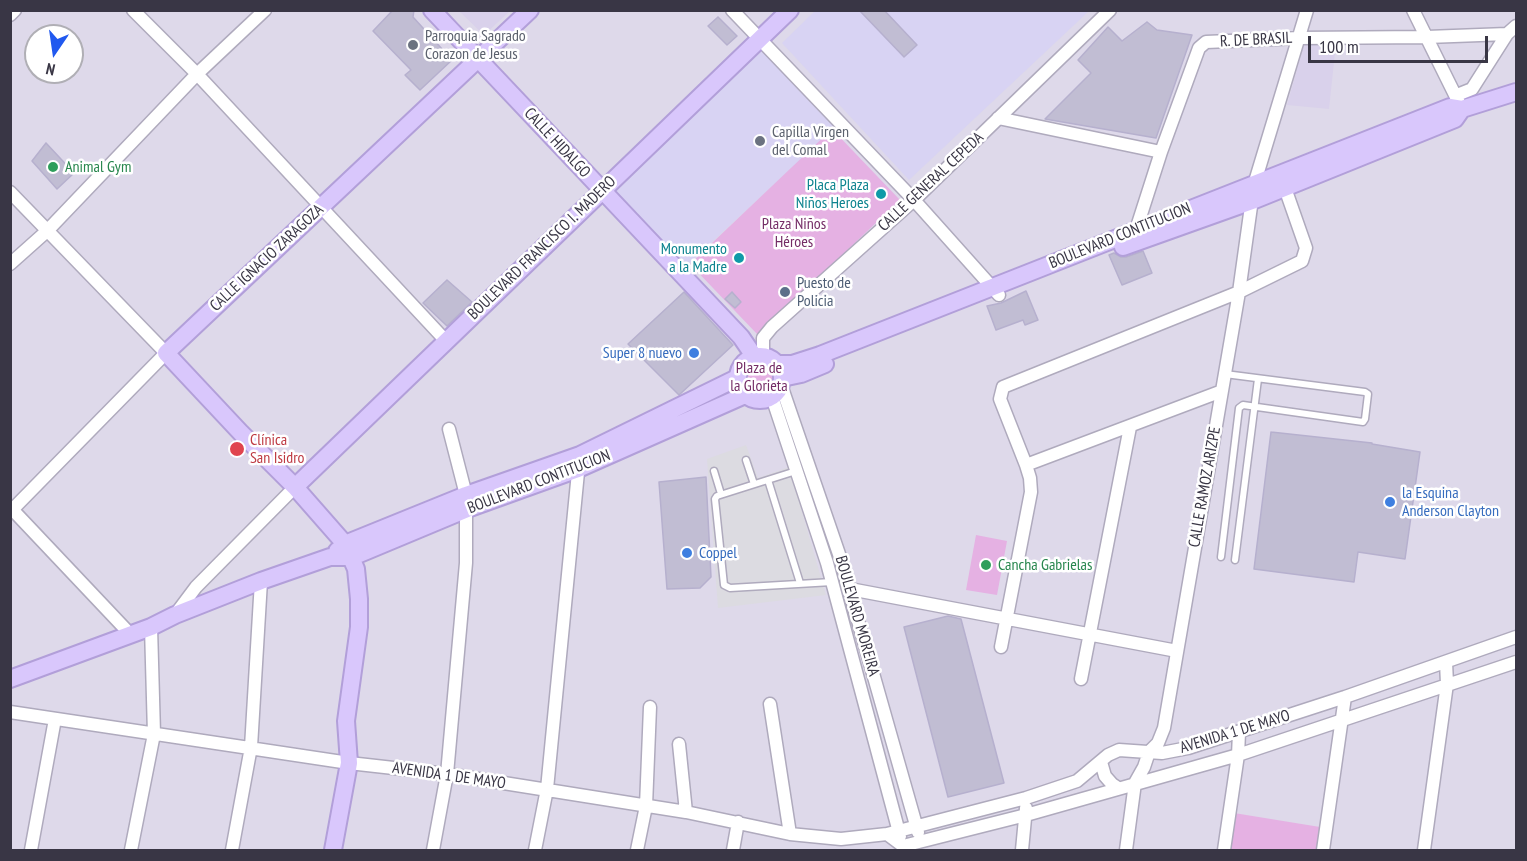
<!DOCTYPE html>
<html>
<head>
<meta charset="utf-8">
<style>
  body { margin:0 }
  #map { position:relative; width:1527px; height:861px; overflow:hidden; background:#eae7f2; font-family:"PT Sans Narrow",sans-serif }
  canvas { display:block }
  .frame { position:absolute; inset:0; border:12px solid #393645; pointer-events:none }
  .north { position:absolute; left:24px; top:24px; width:60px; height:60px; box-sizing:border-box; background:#fff; border:2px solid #b0afb5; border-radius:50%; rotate:193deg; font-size:16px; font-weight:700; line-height:24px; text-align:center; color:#393645 }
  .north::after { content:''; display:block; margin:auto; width:21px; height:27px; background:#2159ef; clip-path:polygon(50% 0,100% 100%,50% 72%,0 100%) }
  .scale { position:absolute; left:1308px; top:36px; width:180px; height:27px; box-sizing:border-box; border:3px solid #393645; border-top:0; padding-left:8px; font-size:18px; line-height:21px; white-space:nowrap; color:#393645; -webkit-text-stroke:4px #fff; paint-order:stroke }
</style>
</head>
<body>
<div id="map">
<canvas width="1527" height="861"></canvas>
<div class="frame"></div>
<div class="north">N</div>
<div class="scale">100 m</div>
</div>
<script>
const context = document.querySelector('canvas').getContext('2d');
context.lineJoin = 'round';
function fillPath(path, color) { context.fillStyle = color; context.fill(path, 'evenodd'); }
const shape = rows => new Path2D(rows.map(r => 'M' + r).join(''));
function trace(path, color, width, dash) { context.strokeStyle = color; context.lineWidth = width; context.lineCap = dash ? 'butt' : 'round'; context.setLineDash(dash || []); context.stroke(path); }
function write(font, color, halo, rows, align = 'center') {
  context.font = font + ' "PT Sans Narrow",sans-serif'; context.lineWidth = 5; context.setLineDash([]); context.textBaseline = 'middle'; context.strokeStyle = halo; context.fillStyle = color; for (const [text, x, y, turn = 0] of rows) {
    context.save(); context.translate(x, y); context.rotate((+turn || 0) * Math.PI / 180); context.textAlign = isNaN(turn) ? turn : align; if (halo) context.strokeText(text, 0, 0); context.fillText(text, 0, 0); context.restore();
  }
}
fillPath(shape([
  [10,11,1516,11,1516,850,11,850],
  [36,36,72,36,72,72,36,72]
]), '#ded9ea');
fillPath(shape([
  [815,11,1089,11,909,180,782,43],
  [754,33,840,123,683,269,601,183]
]), '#d8d3f3');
fillPath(shape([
  [459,11,510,11,484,35],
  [1336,43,1329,109,1287,105,1304,45]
]), '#d9d1eb');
fillPath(shape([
  [832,129,900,200,758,335,690,264],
  '743 377a16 16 0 1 1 32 0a16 16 0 1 1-32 0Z',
  [976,535,1007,541,997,595,966,590],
  [1234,813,1320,827,1316,850,1228,850]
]), '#e5b1e3');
fillPath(shape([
  [746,445,758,478,789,467,826,595,718,608,707,459]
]), '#dcdbe1');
const building = shape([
  [393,10,414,10,413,17,452,60,420,90,405,75,411,70,373,31,393,10],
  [859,10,884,10,917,45,904,57,859,10],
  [718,17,737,36,727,45,708,26,718,17],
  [1147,22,1157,30,1192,35,1156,138,1045,119,1091,73,1078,60,1108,27,1122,41,1147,22],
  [46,143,74,173,57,189,32,161,46,143],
  [1143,251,1152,273,1122,285,1109,255,1114,253,1121,257,1126,257,1143,251],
  [447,280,472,302,447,326,423,303,447,280],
  [1026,291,1038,320,1025,325,1023,320,996,330,987,306,1001,303,1026,291],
  [684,292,733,345,679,395,628,344,684,292],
  [732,292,741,302,735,308,725,299,732,292],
  [1271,432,1372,443,1372,444,1420,452,1405,559,1358,552,1354,582,1254,569,1271,432],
  [706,477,711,577,700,588,667,589,659,482,706,477],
  [948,616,961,619,1004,783,948,797,904,627,948,616]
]);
fillPath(building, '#c1bdd3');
trace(building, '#b6b0ce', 1.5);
const lane = shape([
  [746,460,754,484],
  [714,471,721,494],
  [796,471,717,496,715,499,724,585,730,588,832,582],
  [768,480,800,583],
  [1221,557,1239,408,1243,405,1363,422,1365,419,1368,394,1365,392,1225,374],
  [1235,560,1258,379]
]);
const street = shape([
  [133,10,197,74,446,341],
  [732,10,914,200,999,295],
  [1413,10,1462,109],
  [10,15,15,10],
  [1457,95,1472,89,1507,34,1516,26],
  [998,118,1161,152],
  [10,192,166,353,10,512],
  [1136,230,1161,152,1199,48,1206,42,1299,38,1427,37,1507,34],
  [10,264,47,231,197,74,265,10],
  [763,355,763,338,772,327,914,200,1110,10],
  [781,385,840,557,918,832],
  [772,397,827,563,900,836],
  [1026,465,1222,391],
  [10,507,131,635],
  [850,589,1177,651],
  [175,615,196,587,295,487],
  [1001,647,1031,492,1030,478,1026,465,1000,399,1003,387,1239,292,1302,261,1306,248,1285,188],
  [1081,679,1130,427],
  [770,704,790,834],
  [10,712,349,763,447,774,686,812,790,834,841,839,887,834,1026,798,1077,781,1108,755,1119,750,1162,753,1188,748,1345,697,1516,637],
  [679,744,686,812],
  [1101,762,1105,776,1112,784,1118,788],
  [887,834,903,846,1026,815,1238,755,1516,662],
  [31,850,55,719],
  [131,850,154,734,151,627],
  [232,850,251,747,261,581],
  [433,850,447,774,466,563,466,495,449,429],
  [535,850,547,789,579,462],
  [637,850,646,806,650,707],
  [733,850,738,822],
  [1022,850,1026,808],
  [1126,850,1135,783,1144,767,1149,752,1158,743,1164,728,1239,292,1254,185,1307,10],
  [1224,850,1238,755,1239,733],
  [1323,850,1345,697],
  [1424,850,1447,684,1446,662]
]);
const secondary = shape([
  [432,10,741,337,754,356],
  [1123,247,1252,201,1455,119,1462,109],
  '738 378a22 22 0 1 1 44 0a22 22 0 1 1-44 0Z',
  [777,364,792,364,820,355,1450,107,1462,109,1516,92],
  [782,378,801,374,825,364],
  [295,487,790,10],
  [337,551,345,544,466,495,580,455,737,378],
  [10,679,151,627,175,615,261,581,330,557,352,557,467,509,578,469,745,395],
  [333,850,349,763,346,721,359,627,359,599,356,569,345,544,295,487,241,433,166,353,530,10]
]);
trace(lane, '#afaabd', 9);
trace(street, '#afaabd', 15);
trace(secondary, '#b29fd9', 20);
trace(lane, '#fff', 6);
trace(street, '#fff', 12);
trace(secondary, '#d9c7fc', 16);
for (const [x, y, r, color] of [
  [413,45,6,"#6b7280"],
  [760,141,6,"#6b7280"],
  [53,167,6,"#2e9e5b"],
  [881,194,6,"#0f9aa8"],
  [739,258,6,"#0f9aa8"],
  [785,292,6,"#5c6f8a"],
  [694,353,6,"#3f7fe0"],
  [237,449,8,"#e0444e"],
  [1390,502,6,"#3f7fe0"],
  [687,553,6,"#3f7fe0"],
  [986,565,6,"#2e9e5b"]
]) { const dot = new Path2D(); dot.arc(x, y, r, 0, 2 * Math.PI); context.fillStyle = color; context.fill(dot); trace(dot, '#fff', 2); }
write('16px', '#5b616d', '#fff', [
  ["Parroquia Sagrado",425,36],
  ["Corazon de Jesus",425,54],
  ["Capilla Virgen",772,132],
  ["del Comal",772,150]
], 'left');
write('16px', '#393645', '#fff', [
  ["R. DE BRASIL",1256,40,-3],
  ["CALLE HIDALGO",557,143,47],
  ["CALLE GENERAL CEPEDA",931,182,-43],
  ["BOULEVARD CONTITUCION",1120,236,-22],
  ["BOULEVARD FRANCISCO I. MADERO",542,248,-44],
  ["CALLE IGNACIO ZARAGOZA",267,258,-43],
  ["BOULEVARD CONTITUCION",539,482,-21],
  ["CALLE RAMOZ ARIZPE",1205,487,-80],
  ["BOULEVARD MOREIRA",857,616,74],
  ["AVENIDA 1 DE MAYO",1235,732,-17],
  ["AVENIDA 1 DE MAYO",449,776,8]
]);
write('16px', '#27864d', '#fff', [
  ["Animal Gym",65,167],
  ["Cancha Gabrielas",998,565]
], 'left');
write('16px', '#0d838f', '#fff', [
  ["Placa Plaza",869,185],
  ["Niños Heroes",869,203],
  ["Monumento",727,249],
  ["a la Madre",727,267]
], 'right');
write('16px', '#742c66', '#fff', [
  ["Plaza Niños",794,224],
  ["Héroes",794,242],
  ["Plaza de",759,368],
  ["la Glorieta",759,386]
]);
write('16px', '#4e5e75', '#fff', [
  ["Puesto de",797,283],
  ["Policia",797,301]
], 'left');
write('16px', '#366cbe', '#fff', [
  ["Super 8 nuevo",682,353,"right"],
  ["la Esquina",1402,493],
  ["Anderson Clayton",1402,511],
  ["Coppel",699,553]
], 'left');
write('16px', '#be3a42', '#fff', [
  ["Clínica",250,440],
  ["San Isidro",250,458]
], 'left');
</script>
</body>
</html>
